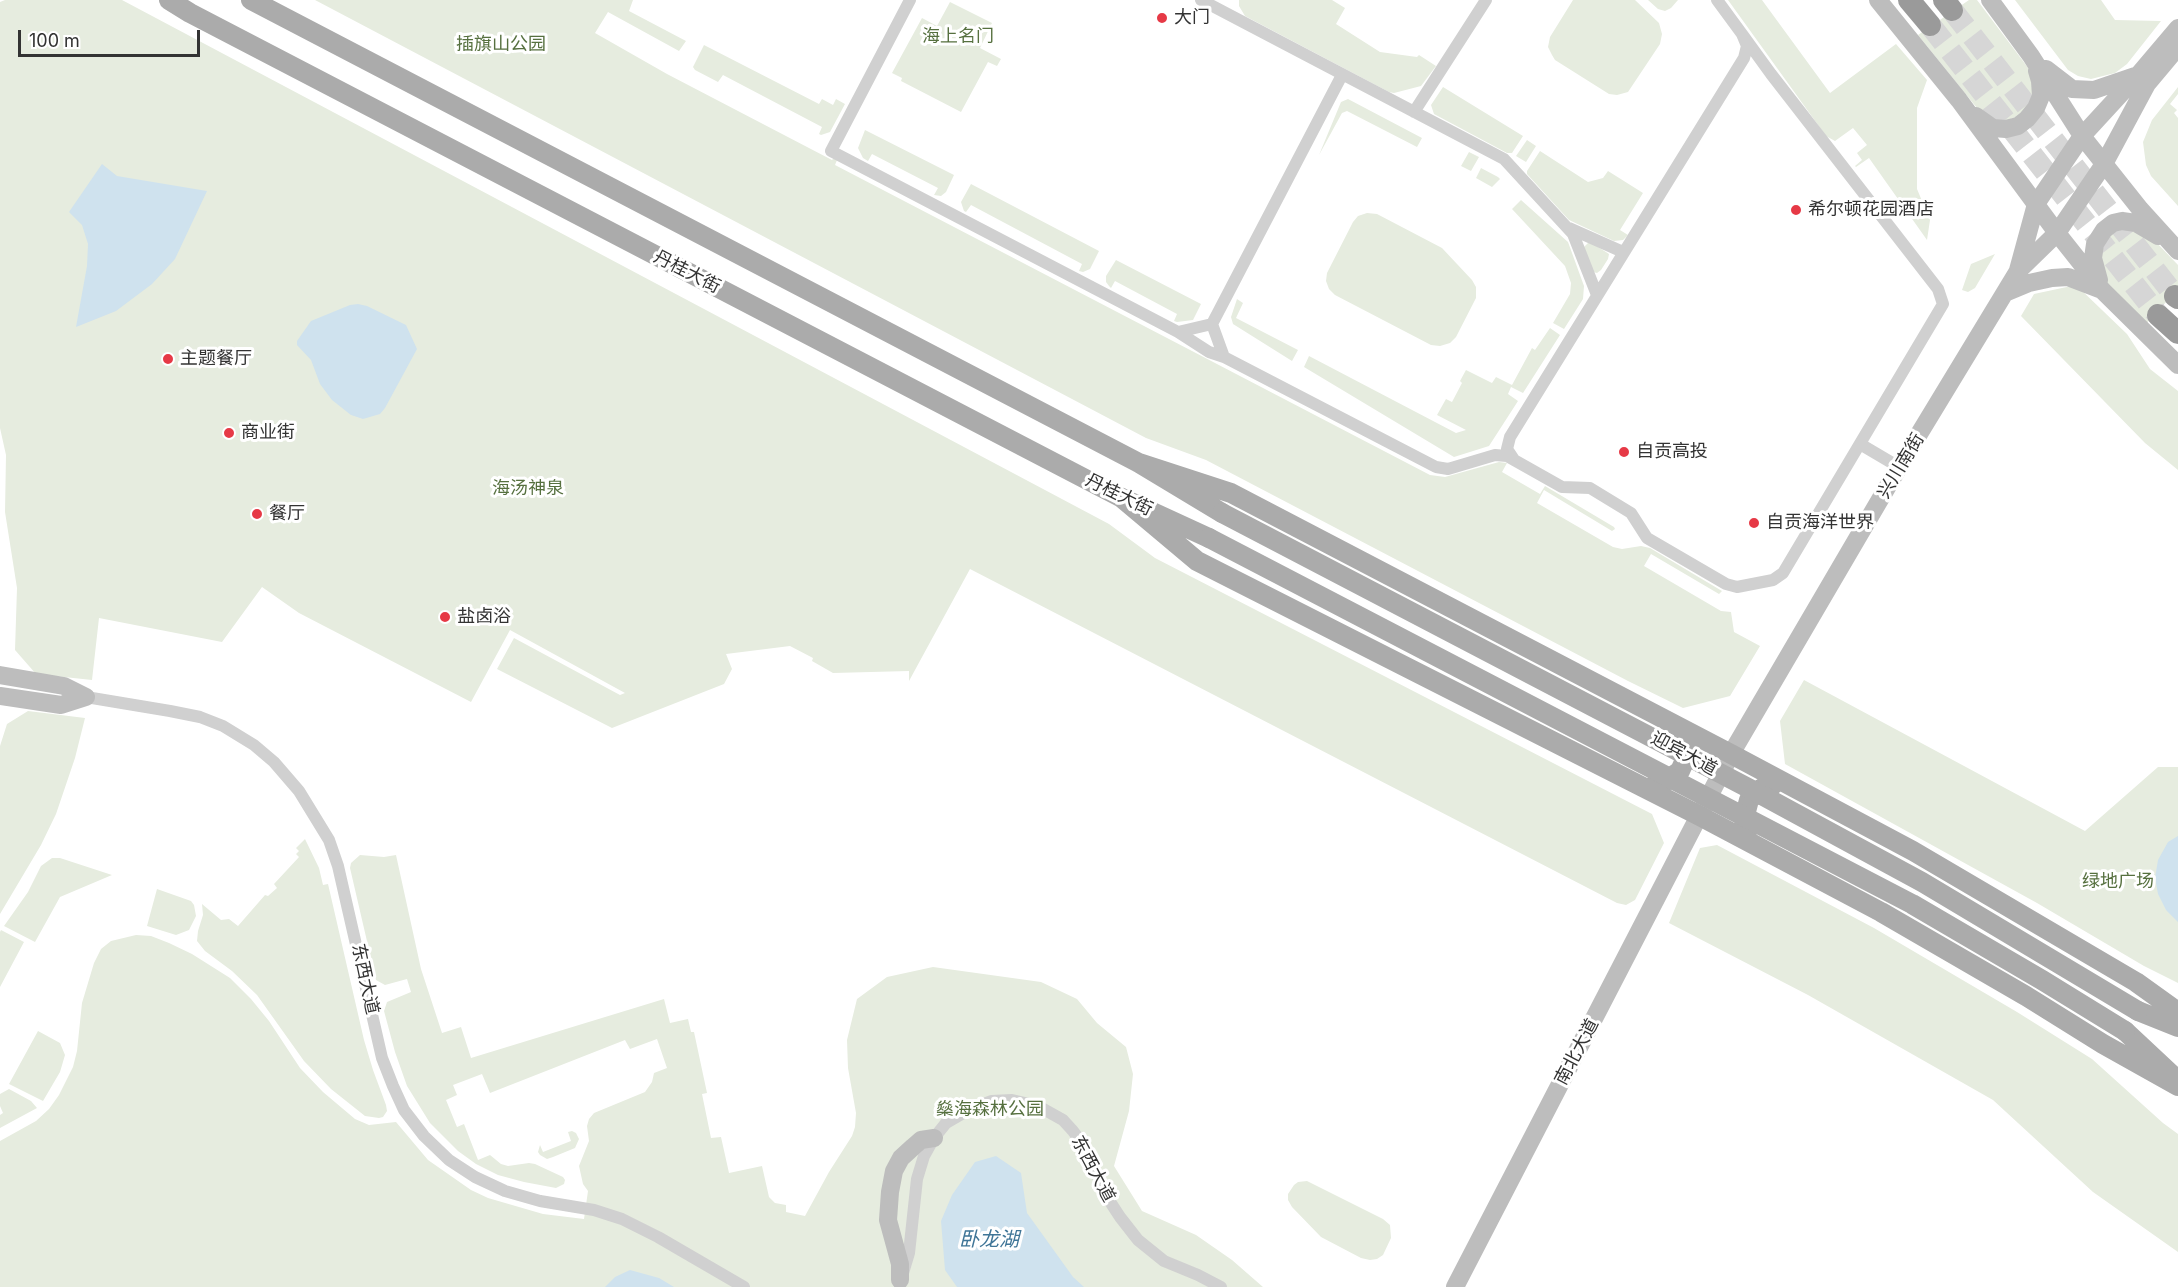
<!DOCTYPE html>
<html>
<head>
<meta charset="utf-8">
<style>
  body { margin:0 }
  #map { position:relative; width:2178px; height:1287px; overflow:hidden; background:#fff; font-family:Inter,sans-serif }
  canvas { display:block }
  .scale { position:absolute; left:18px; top:30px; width:182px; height:27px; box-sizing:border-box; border:3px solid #333; border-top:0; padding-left:8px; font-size:18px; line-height:21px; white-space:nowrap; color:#333; -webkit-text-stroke:4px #fff; paint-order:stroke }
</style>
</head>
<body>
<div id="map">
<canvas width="2178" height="1287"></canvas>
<div class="scale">100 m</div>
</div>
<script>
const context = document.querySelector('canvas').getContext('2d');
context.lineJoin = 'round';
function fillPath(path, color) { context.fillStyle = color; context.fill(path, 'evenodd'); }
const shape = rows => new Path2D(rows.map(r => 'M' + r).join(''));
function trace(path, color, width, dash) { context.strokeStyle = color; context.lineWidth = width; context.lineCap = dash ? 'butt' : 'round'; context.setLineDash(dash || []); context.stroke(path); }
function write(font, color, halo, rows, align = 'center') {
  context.font = font + ' Inter,"Noto Sans SC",sans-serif'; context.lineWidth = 6; context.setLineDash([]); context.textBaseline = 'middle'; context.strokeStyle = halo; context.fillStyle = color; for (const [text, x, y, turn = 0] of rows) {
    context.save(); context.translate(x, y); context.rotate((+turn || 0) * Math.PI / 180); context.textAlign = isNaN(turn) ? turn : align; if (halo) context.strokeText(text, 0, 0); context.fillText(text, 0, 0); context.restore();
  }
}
fillPath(shape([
  [5,0,122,0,1109,524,1155,558,1652,814,1664,843,1635,900,1626,905,1617,903,970,569,909,681,909,671,833,673,812,661,813,658,790,646,726,654,732,669,724,684,612,728,497,669,514,638,620,695,625,693,510,630,471,702,299,613,262,587,222,642,99,618,92,680,36,674,15,650,17,588,5,512,6,455,0,428,0,2],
  [315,0,633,0,629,11,686,41,679,51,608,12,595,33,667,74,832,160,834,158,837,160,835,165,1430,475,1445,477,1499,462,1507,463,1502,472,1540,494,1545,486,1614,527,1615,529,1612,531,1544,490,1537,503,1613,547,1622,549,1641,546,1650,548,1722,591,1719,594,1651,554,1644,566,1721,611,1731,612,1734,632,1760,646,1730,696,1683,708,1628,681,1206,460,1146,438],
  [1239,0,1332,0,1345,8,1336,24,1380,52,1417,57,1419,55,1436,66,1421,86,1394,93,1389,92,1245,16,1239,6],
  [1573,0,1635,0,1659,23,1662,34,1660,44,1628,92,1617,95,1609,94,1555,60,1552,55,1548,47,1550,37],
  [1648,0,1678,0,1671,8,1665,11,1658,9],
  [1728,0,1762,0,1830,93,1896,44,1927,80,1917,108,1917,189,1930,220,1927,240,1869,158,1856,167,1855,166,1862,160,1857,153,1867,145,1853,128,1835,141,1826,136],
  [1969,0,1977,0,2032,73,2035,89,2023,115,2001,122,1981,113,1918,35],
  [2015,0,2101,0,2115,20,2161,21,2127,64,2115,73,2091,79,2078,76,2068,70],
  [950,2,992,23,980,48,1001,59,997,66,988,62,961,112,901,81,902,78,892,73,922,18,937,26],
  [704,45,819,104,822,99,833,105,836,99,845,104,830,132,821,135,819,134,822,127,723,75,718,82,695,70,693,67],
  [1443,87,1523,136,1512,153,1507,153,1434,114,1431,105],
  [2178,87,2178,94,2170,104,2177,110,2174,113,2178,118,2178,206,2151,176,2146,165,2143,142,2152,120],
  [1348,99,1422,138,1417,147,1347,111,1342,113,1319,155,1341,102],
  [865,130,954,175,946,192,941,196,934,195,938,188,872,154,868,161,863,158,858,148],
  [1527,140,1536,146,1526,162,1516,156],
  [1540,151,1588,182,1603,178,1608,171,1643,193,1620,230,1628,235,1623,240,1614,241,1569,220,1527,174,1527,171],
  [1469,152,1479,157,1471,171,1461,166],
  [1481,168,1498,177,1500,179,1492,187,1476,178],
  [971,184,1099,251,1090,269,1083,272,1079,271,1082,264,971,205,966,212,964,211,961,202],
  [1521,200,1568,242,1584,286,1583,299,1564,329,1553,323,1570,294,1571,283,1565,266,1512,209],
  [1367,213,1377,214,1442,248,1472,280,1476,287,1476,298,1456,337,1450,343,1440,346,1431,345,1335,295,1329,289,1326,281,1327,273,1353,222,1358,216],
  [2128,228,2154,240,2178,265,2178,289,2147,323,2107,283,2100,273,2103,240,2114,232],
  [1588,243,1592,243,1609,254,1608,259,1601,270,1597,273,1593,272,1584,247],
  [1995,254,1975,288,1968,292,1962,290,1971,264],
  [1116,260,1201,304,1193,320,1177,322,1174,321,1177,314,1115,281,1111,288,1109,286,1106,282,1106,276],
  [2076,285,2127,334,2150,369,2178,391,2178,470,2145,443,2021,316,2034,294],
  [1237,299,1243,303,1236,318,1298,350,1292,361,1233,324,1231,317],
  [1550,328,1560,335,1523,393,1511,387,1508,394,1518,401,1489,446,1454,457,1304,367,1309,356,1456,433,1466,430,1437,415,1446,399,1452,402,1462,383,1460,381,1466,370,1492,383,1496,377,1512,385,1532,348,1535,350],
  [1804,680,2085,831,2158,767,2178,767,2178,983,2144,966,2037,903,1785,764,1780,721],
  [28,711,85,718,75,758,56,814,41,845,0,914,0,746,7,724],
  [305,839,319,868,323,885,328,884,364,1040,373,1070,386,1105,387,1111,383,1117,379,1118,365,1116,331,1089,304,1061,257,995,232,971,205,951,197,941,198,931,203,915,202,904,221,920,229,919,238,926,265,895,268,896,277,888,274,884,299,857,296,854,299,851,296,848],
  [1717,845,1874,928,2017,1012,2092,1059,2163,1123,2178,1134,2178,1252,2093,1192,1993,1100,1808,995,1669,923,1700,848],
  [360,855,384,857,396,855,421,969,442,1033,461,1027,471,1058,664,999,670,1023,688,1019,691,1032,694,1032,707,1093,702,1094,711,1138,721,1137,729,1173,762,1166,769,1197,775,1203,786,1205,786,1212,805,1216,829,1172,852,1136,855,1127,856,1113,848,1068,847,1040,857,999,887,977,933,967,1041,982,1077,999,1097,1023,1126,1047,1133,1074,1129,1111,1114,1166,1142,1211,1196,1235,1232,1260,1263,1287,0,1287,0,1141,36,1121,49,1109,59,1095,73,1067,77,1051,82,1003,94,963,101,949,111,941,136,935,151,936,169,943,192,954,230,978,251,999,269,1021,300,1068,323,1092,355,1119,369,1125,396,1122,428,1160,471,1190,488,1198,543,1214,584,1219,588,1191,583,1184,579,1166,589,1141,587,1126,589,1119,594,1113,645,1092,652,1082,654,1073,667,1068,657,1039,630,1049,625,1040,490,1093,482,1074,453,1085,457,1095,446,1100,457,1127,464,1124,478,1160,490,1155,501,1164,508,1166,529,1163,535,1164,563,1177,565,1180,564,1184,556,1188,524,1182,498,1175,476,1164,458,1151,430,1123,407,1086,395,1052,384,1011,387,1002,411,992,407,979,385,985,376,980,350,868,351,863],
  [52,858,60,858,112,875,60,897,35,942,4,926,28,892,41,866],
  [157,889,191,901,194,905,196,916,189,930,176,935,147,926],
  [1,930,24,942,0,987,0,932],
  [38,1031,60,1043,65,1055,60,1072,43,1101,9,1084],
  [9,1089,31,1101,37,1108,0,1128,0,1115,3,1113,0,1106,0,1094],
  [572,1131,576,1133,579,1139,575,1148,553,1157,547,1159,540,1155,538,1152,540,1145,543,1152,571,1141,568,1132],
  [1307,1181,1383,1219,1390,1225,1391,1238,1383,1255,1377,1259,1370,1260,1361,1258,1321,1237,1292,1207,1288,1200,1288,1194,1294,1185,1298,1182]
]), '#e6ecdf');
fillPath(shape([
  [102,164,117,176,207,191,175,259,152,284,116,311,76,327,87,266,88,244,82,225,69,212],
  [358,304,367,306,406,325,417,349,385,408,380,414,363,419,351,415,332,400,320,384,311,360,297,345,297,341,311,321,350,305],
  [2178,836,2178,922,2166,910,2158,894,2155,878,2158,860,2168,842],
  [996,1156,1021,1173,1027,1213,1073,1277,1084,1287,957,1287,945,1270,941,1221,952,1195,975,1162],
  [630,1270,659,1278,674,1287,605,1287,615,1277]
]), '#cfe2ee');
trace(shape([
  [1952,10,2175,296],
  [1930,25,2158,315]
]), '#d6d6d6', 22, [22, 11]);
trace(shape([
  [910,0,831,151,1178,332,1209,352,1224,357,1436,467,1448,469,1495,455,1507,456,1562,487,1590,488,1631,513,1647,538,1726,584,1737,587,1773,580,1783,573,1943,304,1938,289,1771,74,1742,34],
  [1201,0,1504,159,1573,234,1597,295],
  [1414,112,1486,0],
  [1569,228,1623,252],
  [1212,324,1224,357],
  [1178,332,1212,324,1342,75],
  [1860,444,1899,467],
  [1513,458,1507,449,1510,437,1744,58,1747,46,1742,34,1717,0],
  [86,697,170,711,200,717,223,726,254,745,274,762,299,791,329,840,338,866,382,1058,393,1086,404,1110,424,1136,449,1160,475,1177,505,1191,540,1201,594,1210,622,1219,658,1237,744,1287],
  [903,1273,909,1253,917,1179,924,1156,934,1138,946,1123,970,1109,992,1101,1012,1100,1038,1106,1063,1120,1073,1131,1084,1146,1107,1197,1120,1217,1138,1240,1164,1261,1198,1275,1221,1287]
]), '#d0d0d0', 12);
trace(shape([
  [1878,0,1959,100,2057,233,2103,291,2178,365],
  [1990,0,2031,56,2082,136,2140,209,2178,251],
  [2046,69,2072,89,2094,90,2135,76],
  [1976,116,1993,128,2006,129,2018,126,2027,119,2036,108,2041,96,2040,81,2037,71],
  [2018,270,2036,204,2082,136,2139,74,2178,28],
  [2099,280,2093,258,2095,244,2104,230,2113,223,2122,221,2136,223,2158,236],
  [2005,293,2029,283,2052,278,2068,277,2102,290],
  [0,675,64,686,86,697],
  [0,696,61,705,86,697],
  [900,1280,900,1264,888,1220,890,1192,894,1171,901,1158,913,1147,921,1140,934,1138],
  [1455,1287,1731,754,1899,467,2018,271,2057,233,2104,164,2147,84,2178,47]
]), '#bdbdbd', 18);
trace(shape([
  [169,0,190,13,1122,498,1209,538],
  [251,0,1139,463,1222,513],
  [1139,463,1231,493,1731,754,1913,851,2136,982,2178,1012],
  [1122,498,1197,561,1700,816,1881,912,2026,996,2103,1044,2178,1086],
  [1656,783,1666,781,1680,771,1684,762,1686,750,1683,740],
  [1747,832,1744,819,1749,800,1762,788,1772,786],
  [2138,1011,2178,1027],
  [2125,1031,2171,1074]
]), '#ababab', 20);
trace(shape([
  [1909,0,1930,25],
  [1944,0,1952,10],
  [2175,296,2178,298],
  [2158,315,2178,333]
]), '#9a9a9a', 22);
trace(shape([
  [1222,513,1756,792,1922,882,2138,1011],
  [1209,538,1912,904,2042,980,2125,1031]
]), '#ababab', 20);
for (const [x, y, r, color] of [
  [1162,18,6,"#e63946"],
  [1796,210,6,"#e63946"],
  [168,359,6,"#e63946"],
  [229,433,6,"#e63946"],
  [1624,452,6,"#e63946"],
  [257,514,6,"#e63946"],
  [1754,523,6,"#e63946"],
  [445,617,6,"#e63946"]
]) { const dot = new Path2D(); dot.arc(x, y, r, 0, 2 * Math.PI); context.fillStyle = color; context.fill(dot); trace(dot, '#fff', 2); }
write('18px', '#333', '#fff', [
  ["大门",1174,18],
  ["希尔顿花园酒店",1808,210],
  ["主题餐厅",180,359],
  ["商业街",241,433],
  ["自贡高投",1636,452],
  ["餐厅",269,514],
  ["自贡海洋世界",1766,523],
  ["盐卤浴",457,617]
], 'left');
write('18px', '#56703f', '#fff', [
  ["海上名门",958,37],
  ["插旗山公园",501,45],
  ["海汤神泉",528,489],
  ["绿地广场",2118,882],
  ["燊海森林公园",990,1110]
]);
write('18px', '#333', '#fff', [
  ["丹桂大街",687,272,27],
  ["兴川南街",1901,466,-59],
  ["丹桂大街",1119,495,26],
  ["迎宾大道",1684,754,28],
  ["东西大道",365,979,78],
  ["南北大道",1577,1052,-62],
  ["东西大道",1093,1169,62]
]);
write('italic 20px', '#3f7597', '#fff', [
  ["卧龙湖",989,1240]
]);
</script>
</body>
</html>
